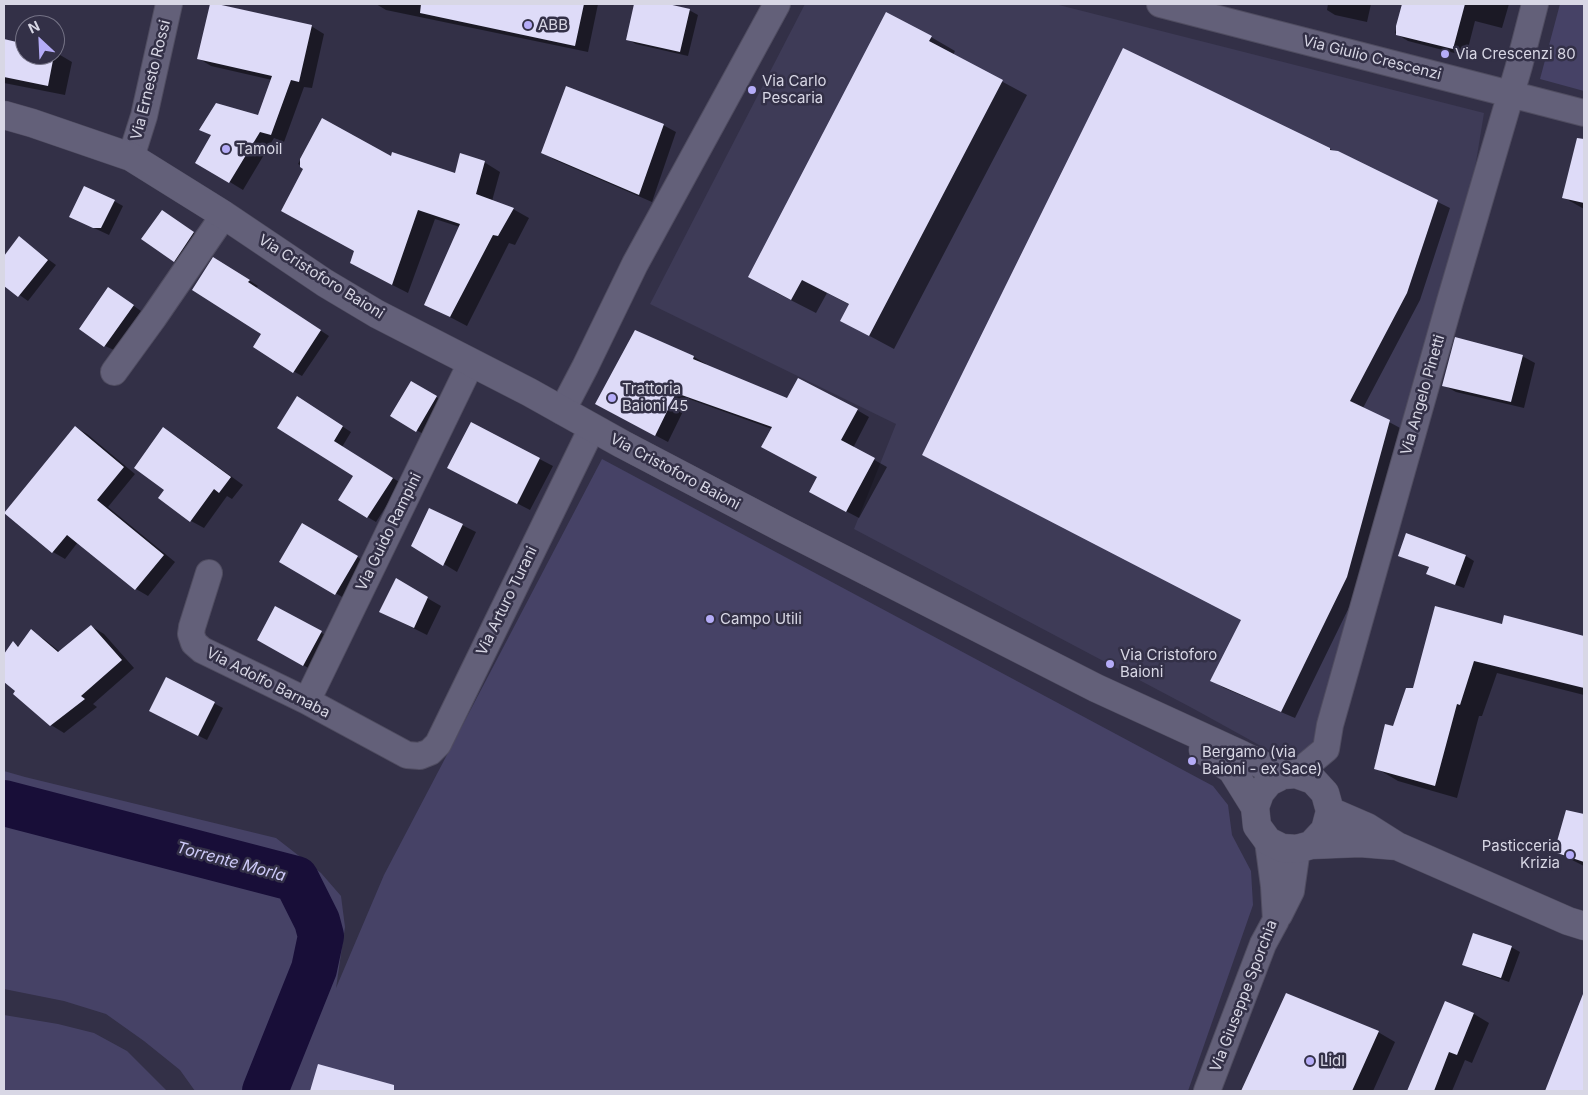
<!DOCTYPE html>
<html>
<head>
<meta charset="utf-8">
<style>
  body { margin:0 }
  #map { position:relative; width:1588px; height:1095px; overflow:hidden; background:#333047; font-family:Inter,sans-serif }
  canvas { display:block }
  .frame { position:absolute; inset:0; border:5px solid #d8d7e5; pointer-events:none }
  .north { position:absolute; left:15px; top:15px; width:50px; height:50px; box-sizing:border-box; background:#333047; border:1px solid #757386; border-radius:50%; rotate:335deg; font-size:14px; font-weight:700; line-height:20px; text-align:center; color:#d8d7e5 }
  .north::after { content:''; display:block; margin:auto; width:18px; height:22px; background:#b5acf8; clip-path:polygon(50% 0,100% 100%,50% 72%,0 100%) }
</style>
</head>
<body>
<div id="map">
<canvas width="1588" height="1095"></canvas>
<div class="frame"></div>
<div class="north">N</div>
</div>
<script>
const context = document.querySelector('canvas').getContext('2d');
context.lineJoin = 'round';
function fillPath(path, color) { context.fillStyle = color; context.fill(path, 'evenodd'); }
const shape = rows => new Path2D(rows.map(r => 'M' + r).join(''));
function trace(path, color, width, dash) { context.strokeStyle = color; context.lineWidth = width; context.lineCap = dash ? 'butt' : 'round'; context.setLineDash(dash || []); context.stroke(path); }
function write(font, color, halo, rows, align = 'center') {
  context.font = font + ' Inter,sans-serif'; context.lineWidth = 5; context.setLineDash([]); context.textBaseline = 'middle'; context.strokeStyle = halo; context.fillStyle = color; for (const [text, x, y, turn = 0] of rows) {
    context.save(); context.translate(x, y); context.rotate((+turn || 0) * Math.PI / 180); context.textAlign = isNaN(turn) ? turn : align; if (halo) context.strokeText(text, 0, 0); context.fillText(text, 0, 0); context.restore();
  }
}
fillPath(shape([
  [805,4,1055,4,1484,113,1475,168,1462,216,1318,736,1307,749,1288,759,1279,756,1194,709,854,529,896,424,650,304]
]), '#3e3b57');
fillPath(shape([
  [1560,4,1584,4,1584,91,1540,79],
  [602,459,1213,786,1228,805,1232,835,1251,871,1253,905,1188,1091,195,1091,180,1070,144,1041,106,1014,64,1001,4,989,4,771,25,777,276,838,321,873,341,896,345,927,336,988,384,875],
  [4,1015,58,1024,94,1033,127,1051,167,1091,4,1091]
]), '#464266');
fillPath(shape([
  [211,4,311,26,324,34,312,88,304,87,284,142,274,138,243,190,197,162,212,136,201,129,259,116,272,80,211,66,198,58],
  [376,4,598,4,588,52,386,10],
  [635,4,662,4,689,10,698,15,688,56,636,44,627,39],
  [1328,4,1371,4,1367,22,1335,15,1327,10],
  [1403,4,1509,4,1502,28,1475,21,1466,56,1408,41,1395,33],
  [931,37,955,51,953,55,1027,95,894,349,866,334,850,305,827,293,816,313,773,291],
  [4,40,25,45,25,55,55,55,55,52,72,62,65,95,4,83],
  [322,120,392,157,456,174,484,162,500,172,492,201,513,209,529,218,515,245,509,243,467,326,425,304,460,227,435,219,408,293,367,272,305,168,298,164],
  [663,125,676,132,652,202,555,160,542,152],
  [1330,149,1450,208,1420,300,1363,408,1402,429,1360,585,1295,718,1224,688,1211,680,1243,620,923,455],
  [1575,150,1584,152,1584,209,1563,197],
  [114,201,123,206,109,235,79,221],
  [171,217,202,238,183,266,174,261],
  [19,238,56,265,28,301,4,284,4,258],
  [222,263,258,286,256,288,329,336,302,376,293,371,263,333],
  [117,294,141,311,114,350,105,346],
  [636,332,694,357,706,364,706,366,788,400,857,410,869,417,853,448,887,467,859,518,823,499,819,477,772,429,689,399,668,442,609,411],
  [1522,356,1535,363,1524,408,1456,392,1443,385],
  [411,383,445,402,425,435,392,416],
  [306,403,351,432,342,447,401,483,376,522,339,500,355,476],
  [472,424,553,466,530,510,462,475],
  [75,427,87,434,135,474,108,507,175,562,148,596,136,589,78,542,65,559,53,552,5,512],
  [164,429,177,437,243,485,232,499,227,496,204,528,191,521,166,490],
  [430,509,476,532,457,572,413,545],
  [302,525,371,565,349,601,281,561],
  [1407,535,1466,556,1474,561,1464,588,1436,578,1428,574,1430,568,1399,555],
  [396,580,441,606,427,635,381,612],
  [276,608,329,637,312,670,258,640],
  [1505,617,1584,637,1584,695,1497,673,1482,716,1479,716,1457,798,1398,781,1376,768,1414,689,1503,626],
  [91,626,104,634,134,668,93,704,97,707,64,733,51,725,14,694,17,691,4,681,4,656,13,643,20,647,31,631,44,639,60,652],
  [167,679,223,708,207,740,159,716],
  [1567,811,1584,816,1584,866,1556,852],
  [1511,947,1520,952,1509,982,1472,969,1464,964],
  [1287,995,1378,1032,1395,1042,1373,1091,1242,1091],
  [1445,1002,1474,1014,1489,1023,1472,1063,1465,1060,1452,1091,1408,1091],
  [1573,1022,1584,1027,1584,1091,1546,1091],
  [319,1065,373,1084,371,1091,311,1091]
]), '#0007');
trace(shape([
  [4,803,296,879,317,921,321,936,314,969,265,1091]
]), '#180e38', 46);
fillPath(shape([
  [210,4,217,4,312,25,299,82,291,80,271,135,260,132,229,183,195,163,211,135,199,130,216,103,258,115,272,76,197,59],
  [421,4,584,4,575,46,420,13],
  [634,4,668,4,690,9,680,52,626,40],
  [1402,4,1465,4,1453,49,1396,35,1396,26],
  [886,12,932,36,929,41,1003,80,869,336,840,321,849,304,802,280,791,300,748,277],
  [4,39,25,44,25,55,54,55,48,86,4,77],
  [1123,48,1330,148,1330,150,1338,151,1438,200,1407,293,1350,401,1390,420,1347,577,1281,712,1210,681,1241,620,922,455],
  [566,86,664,124,639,195,541,153],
  [322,118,391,156,392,152,455,173,460,153,485,161,476,194,514,208,498,236,493,235,450,317,424,305,460,224,418,210,392,285,350,263,354,251,281,211,303,169,300,167,300,159],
  [1577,138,1584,139,1584,203,1562,198],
  [84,186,115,200,101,228,93,228,69,217],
  [162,210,194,232,174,262,141,239],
  [19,236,48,260,18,297,4,286,4,256],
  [213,257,250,280,248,282,321,330,293,373,253,347,261,334,192,290],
  [108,287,134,305,104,347,79,329],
  [635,330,694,356,693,359,787,398,798,378,858,409,841,440,875,458,846,512,809,492,817,477,761,447,772,427,676,393,655,436,595,404],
  [1455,337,1523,355,1511,402,1442,386],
  [411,381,437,396,416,432,390,416],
  [297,396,343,426,334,441,393,478,367,518,338,500,353,476,277,428],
  [471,422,540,458,517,504,447,468],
  [75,426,124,467,97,500,164,555,135,590,67,535,52,553,4,513],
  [163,427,231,477,219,493,214,489,190,522,158,498,164,490,134,468],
  [429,508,463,524,443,566,411,546],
  [302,523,358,556,335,595,279,562],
  [1406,533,1466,555,1455,585,1426,574,1429,567,1398,556],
  [396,578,428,597,414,628,379,612],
  [275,606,322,631,303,666,257,640],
  [1435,606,1502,624,1504,615,1584,636,1584,688,1474,661,1460,705,1457,704,1435,786,1374,769,1385,724,1393,726,1406,688,1413,688],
  [91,625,122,660,81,696,85,699,50,726,13,694,15,691,4,682,4,654,13,641,18,647,31,629,58,652],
  [166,677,215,702,198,736,149,711],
  [1566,810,1584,814,1584,862,1554,852],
  [1473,933,1512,946,1501,978,1462,965],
  [1286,993,1379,1031,1352,1091,1241,1091],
  [1583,994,1584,1091,1545,1091],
  [1445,1001,1474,1013,1457,1055,1449,1052,1434,1091,1407,1091],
  [318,1064,394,1085,394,1091,310,1091]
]), '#dedbf8');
const minor = shape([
  [1160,4,1584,113],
  [131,157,144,116,169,4],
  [114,372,154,317,224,215],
  [562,411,585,367,635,264,777,4],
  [209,573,192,627,191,634,194,643,202,650,307,701,407,755,420,756,430,752,438,744,592,428],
  [307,701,471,363],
  [1296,774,1326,749,1330,725,1450,301,1519,66,1535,4],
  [1279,915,1291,891,1297,849],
  [1207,1091,1263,944,1276,920,1274,886,1268,841]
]);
const tertiary = shape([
  [4,115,32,123,131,157,224,215,325,283,377,314,529,392,622,444,784,529,1096,688,1242,755,1283,775],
  [1203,750,1232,770,1255,807],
  [1330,811,1367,827,1397,846,1568,921,1584,926],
  [1311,845,1325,830,1330,811,1325,793,1313,780,1296,774,1283,775,1269,782,1260,793,1255,807,1257,826,1268,841,1282,848,1297,849,1311,845,1360,843,1397,846]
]);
trace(minor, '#504d61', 28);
trace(tertiary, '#504d61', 29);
trace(minor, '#636079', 26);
trace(tertiary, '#636079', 28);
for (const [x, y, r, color] of [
  [528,25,5,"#b5acf8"],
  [1445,54,5,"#b5acf8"],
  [752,90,5,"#b5acf8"],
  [226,149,5,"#b5acf8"],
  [612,398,5,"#b5acf8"],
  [710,619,5,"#b5acf8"],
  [1110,664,5,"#b5acf8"],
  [1192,761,5,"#b5acf8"],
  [1570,855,5,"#b5acf8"],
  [1310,1061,5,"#b5acf8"]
]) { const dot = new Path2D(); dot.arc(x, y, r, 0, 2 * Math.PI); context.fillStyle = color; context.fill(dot); trace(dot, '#333047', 2); }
write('15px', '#d8d7e5', '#333047', [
  ["ABB",538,25],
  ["Via Crescenzi 80",1455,54],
  ["Via Carlo",762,81],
  ["Pescaria",762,98],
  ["Tamoil",236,149],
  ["Trattoria",622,389],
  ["Baioni 45",622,406],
  ["Campo Utili",720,619],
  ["Via Cristoforo",1120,655],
  ["Baioni",1120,672],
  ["Bergamo (via",1202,752],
  ["Baioni - ex Sace)",1202,769],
  ["Pasticceria",1560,846,"right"],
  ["Krizia",1560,863,"right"],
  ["Lidl",1320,1061]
], 'left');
write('15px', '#d8d7e5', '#333047', [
  ["Via Giulio Crescenzi",1372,58,14],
  ["Via Ernesto Rossi",151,80,-76],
  ["Via Cristoforo Baioni",321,277,32],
  ["Via Angelo Pinetti",1423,395,-74],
  ["Via Cristoforo Baioni",675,472,28],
  ["Via Guido Rampini",389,532,-64],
  ["Via Arturo Turani",507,601,-64],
  ["Via Adolfo Barnaba",268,683,27],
  ["Via Giuseppe Sporchia",1244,996,-69]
]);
write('italic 16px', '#cecaf9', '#333047', [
  ["Torrente Morla",231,862,15]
]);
</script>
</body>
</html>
